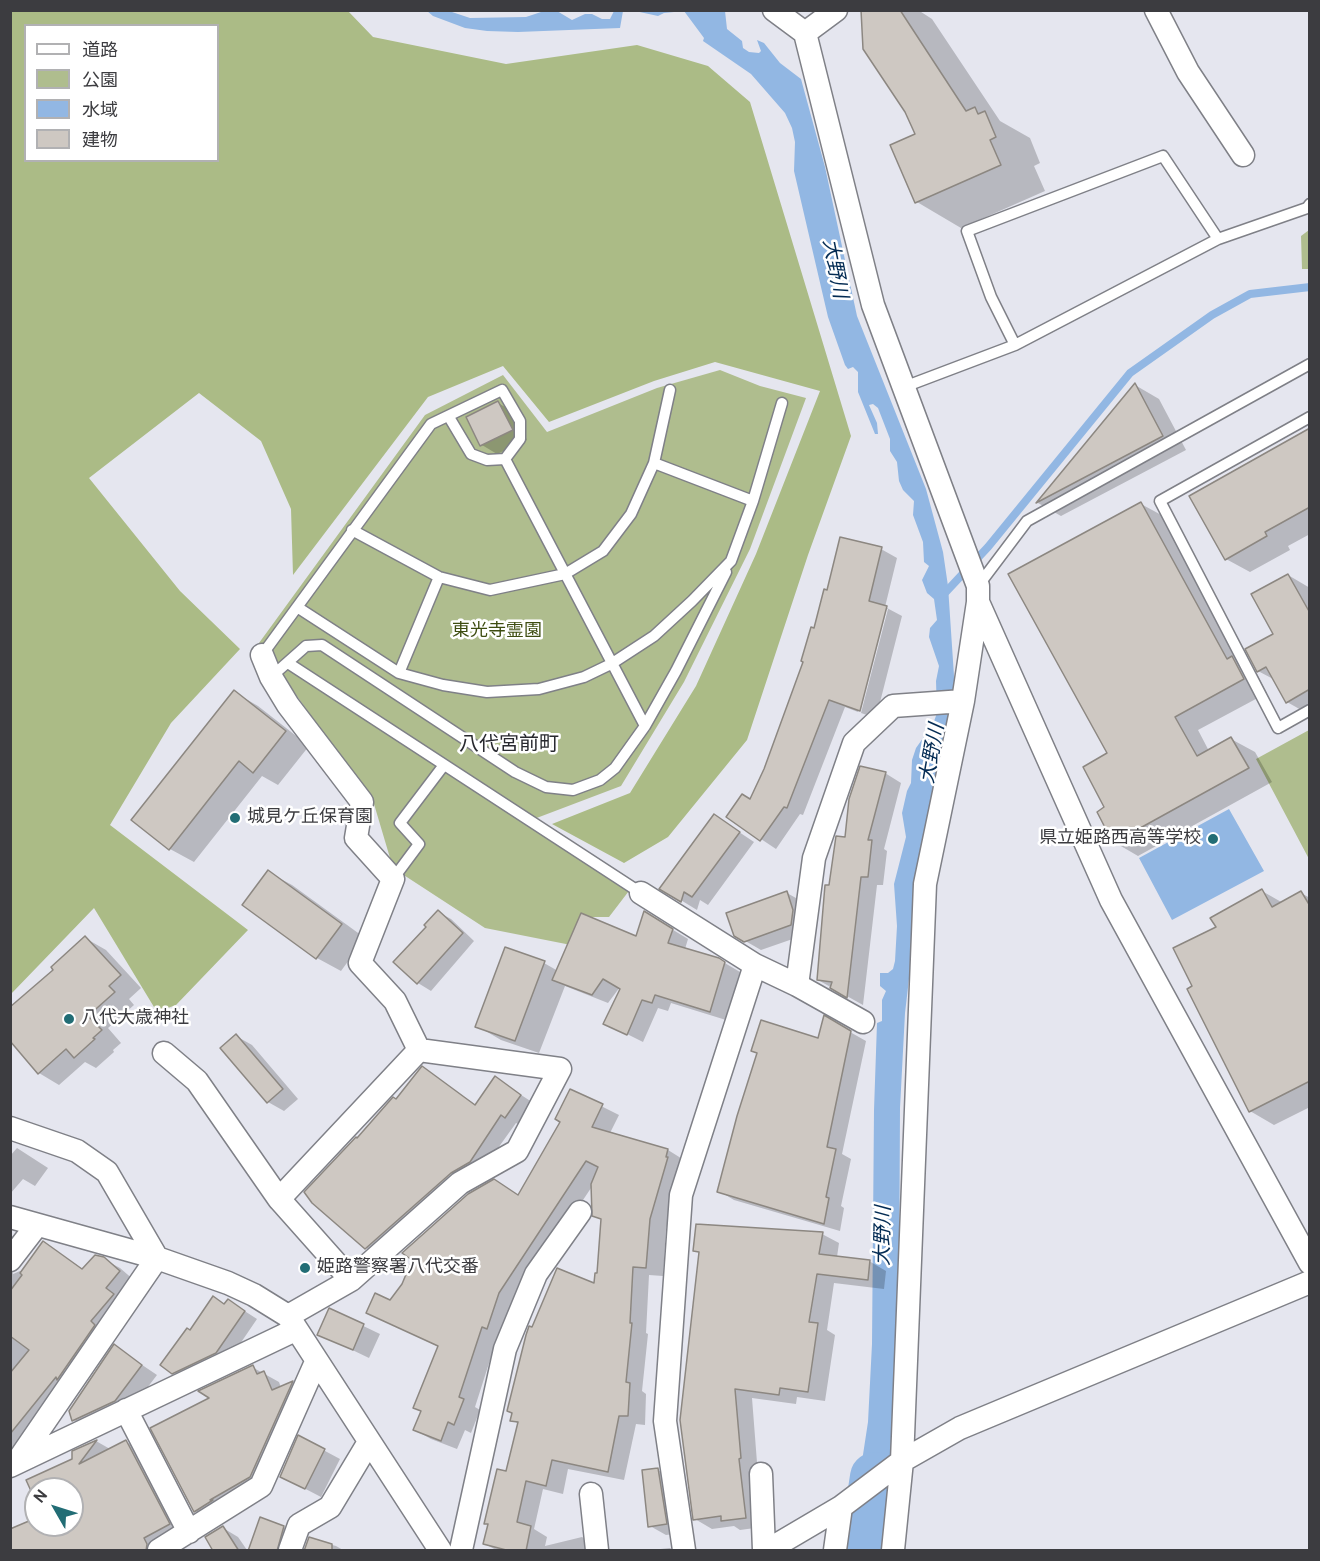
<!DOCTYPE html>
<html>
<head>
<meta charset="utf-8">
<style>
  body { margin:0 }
  #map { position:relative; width:1320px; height:1561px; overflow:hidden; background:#e5e6ef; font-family:Overpass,"Noto Sans JP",sans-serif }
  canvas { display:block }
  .frame { position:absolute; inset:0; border:12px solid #3c3c40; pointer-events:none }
  .legend { position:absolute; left:24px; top:24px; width:195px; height:138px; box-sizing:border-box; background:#fff; border:2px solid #b1b1b3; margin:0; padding:8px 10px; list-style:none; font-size:18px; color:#3c3c40 }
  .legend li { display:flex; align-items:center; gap:12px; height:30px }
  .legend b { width:30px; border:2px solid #b1b1b3 }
  .north { position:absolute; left:24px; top:1477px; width:60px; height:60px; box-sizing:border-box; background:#fff; border:2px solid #b1b1b3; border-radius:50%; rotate:309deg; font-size:16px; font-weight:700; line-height:24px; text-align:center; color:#3c3c40 }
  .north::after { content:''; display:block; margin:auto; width:21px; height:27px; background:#226d75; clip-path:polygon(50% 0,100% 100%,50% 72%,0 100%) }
</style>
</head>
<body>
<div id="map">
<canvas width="1320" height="1561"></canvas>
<div class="frame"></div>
<ul class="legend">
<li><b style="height:8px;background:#fff"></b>道路</li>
<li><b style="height:16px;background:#afbd8e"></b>公園</li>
<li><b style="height:16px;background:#92b7e3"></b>水域</li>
<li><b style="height:16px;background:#cec8c2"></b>建物</li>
</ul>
<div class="north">N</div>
</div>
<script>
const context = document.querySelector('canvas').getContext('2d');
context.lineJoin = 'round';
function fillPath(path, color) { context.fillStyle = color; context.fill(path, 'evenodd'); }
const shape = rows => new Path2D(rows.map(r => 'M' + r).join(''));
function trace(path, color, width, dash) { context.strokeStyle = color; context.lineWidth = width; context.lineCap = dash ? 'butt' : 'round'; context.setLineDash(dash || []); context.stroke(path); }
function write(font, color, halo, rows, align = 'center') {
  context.font = font + ' Overpass,"Noto Sans JP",sans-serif'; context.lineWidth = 5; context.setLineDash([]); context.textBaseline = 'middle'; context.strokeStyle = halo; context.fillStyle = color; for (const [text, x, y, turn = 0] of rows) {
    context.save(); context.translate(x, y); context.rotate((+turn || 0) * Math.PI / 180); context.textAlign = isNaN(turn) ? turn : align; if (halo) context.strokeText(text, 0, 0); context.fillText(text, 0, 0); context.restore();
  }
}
fillPath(shape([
  [1309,230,1309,269,1302,269,1301,236],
  [720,370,760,386,806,398,750,549,684,682,621,786,534,819,617,877,635,883,609,917,582,917,571,945,485,928,393,868,374,804,259,643,425,415,503,375,547,432,657,388],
  [1309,730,1309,859,1256,759]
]), '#afbd8e');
fillPath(shape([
  [11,10,348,11,373,37,506,64,637,45,708,66,750,102,851,436,808,555,747,740,668,837,624,863,552,824,630,793,696,686,756,554,820,391,715,362,654,381,549,422,503,366,428,397,293,575,291,509,261,441,199,393,89,478,180,591,240,649,171,723,110,825,248,930,176,1005,157,1012,94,908,11,994],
  [26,26,218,26,218,160,26,160]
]), '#abbb86');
fillPath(shape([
  [427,11,449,11,470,18,526,17,541,12,557,11,572,20,585,14,592,14,602,19,610,19,614,11,623,11,620,28,518,32,487,31,465,28,433,16],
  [635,11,725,11,727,29,742,41,743,48,749,52,759,53,761,51,757,40,764,43,780,63,801,79,825,167,857,316,926,489,943,552,948,586,955,691,925,842,905,1013,900,1108,899,1302,894,1432,881,1544,849,1546,868,1422,872,1344,874,1110,877,1023,882,1021,882,1000,886,991,880,986,880,973,888,973,893,969,895,961,897,926,894,884,906,837,902,813,907,791,911,783,912,760,916,748,933,724,937,713,936,681,939,666,929,637,930,628,937,620,934,599,927,593,922,580,929,566,924,562,923,542,913,515,914,501,903,490,899,481,897,462,890,451,890,439,878,408,873,404,869,405,877,423,878,434,875,434,858,392,858,372,853,367,848,369,845,365,828,317,794,171,795,142,792,128,785,113,751,74,703,41,704,38,684,11,664,13,658,16],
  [1229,809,1264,871,1172,920,1139,858]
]), '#92b7e3');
fillPath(shape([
  [863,10,918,10,932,19,1000,121,1030,138,1040,163,1034,166,1045,191,961,228,917,202,917,135],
  [1135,385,1159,399,1186,450,1061,516,1038,503],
  [498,403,514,412,527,440,497,454,482,445],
  [1310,430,1310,534,1288,546,1290,550,1250,572,1226,559],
  [1141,504,1165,517,1246,666,1256,672,1267,693,1198,730,1209,751,1231,739,1255,752,1272,782,1138,856,1114,842,1106,808,1109,754],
  [881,549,897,558,885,607,902,616,876,718,861,713,888,609,885,609,858,712,845,707,803,815,800,814,776,849,728,817,751,801,765,770,828,592],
  [1288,575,1310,588,1310,715,1287,702,1275,680,1258,671,1275,635],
  [234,692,258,706,309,746,278,785,262,776,194,862,170,849],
  [885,773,901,783,884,849,887,851,883,885,877,885,863,1005,818,980,831,887,846,839],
  [715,816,754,842,708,905,700,900,697,910,661,888],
  [268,872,292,885,365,938,341,971,317,958,244,905],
  [1262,891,1283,903,1301,893,1310,898,1310,1107,1274,1125,1250,1111,1194,987,1218,927],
  [787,893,803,902,807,934,761,950,735,935],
  [438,912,451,919,474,941,431,991,418,983,395,962,428,927],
  [660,922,688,939,685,949,718,959,740,972,726,1020,671,1003,668,1011,658,1008,643,1042,605,1023,624,984,623,983,608,1003,565,986,539,1053,501,1040,477,1026,544,963,558,971,637,938],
  [85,938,106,950,141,988,129,999,134,1005,108,1028,121,1043,113,1050,114,1052,96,1068,85,1062,59,1085,39,1073,55,970],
  [825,1018,866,1041,842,1154,851,1159,841,1206,844,1208,840,1231,734,1200,719,1191,819,1040],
  [236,1036,252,1045,298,1099,284,1111,268,1102],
  [423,1068,476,1105,495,1078,535,1104,520,1125,516,1123,483,1169,380,1256,366,1248,313,1202],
  [571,1091,619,1115,610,1133,668,1150,684,1160,684,1168,666,1229,663,1276,649,1275,646,1333,648,1334,642,1391,646,1394,645,1425,636,1424,624,1480,568,1469,563,1494,543,1489,534,1529,547,1537,545,1546,582,1537,598,1547,598,1550,496,1550,485,1544,489,1525,486,1523,507,1472,519,1424,512,1420,533,1329,596,1285,598,1274,602,1220,594,1215,593,1185,515,1302,504,1337,498,1335,475,1407,480,1410,471,1433,465,1430,457,1449,431,1439,415,1430,422,1411,439,1347,368,1313,390,1302,519,1196,562,1122],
  [17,1148,48,1168,35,1186,23,1179,10,1194,10,1156],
  [822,1234,839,1243,837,1257,869,1261,886,1271,884,1289,834,1283,827,1330,835,1335,825,1401,797,1397,796,1404,752,1398,762,1527,740,1530,734,1526,712,1529,695,1519,701,1254,695,1250],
  [44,1243,84,1270,103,1259,120,1268,135,1281,10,1452,10,1259,13,1274,20,1271,22,1272],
  [229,1301,257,1319,229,1360,186,1380,173,1372,191,1332,225,1305],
  [330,1310,380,1334,369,1358,319,1334],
  [114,1346,157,1375,131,1409,90,1429,74,1420],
  [252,1367,279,1382,281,1388,293,1382,307,1391,265,1485,210,1520,195,1511,212,1398],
  [299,1437,340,1459,321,1497,298,1485],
  [96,1441,110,1449,126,1442,142,1451,184,1533,160,1550,10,1550,36,1520,36,1525,72,1525,72,1489,36,1489,36,1499,28,1481,87,1453,84,1447],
  [658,1470,674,1479,682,1533,666,1535,650,1526],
  [261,1519,284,1527,299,1536,295,1550,249,1550],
  [223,1528,238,1537,247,1550,212,1550,214,1549],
  [310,1539,336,1546,343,1550,305,1550],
  [670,1548,674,1550,651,1550]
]), '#0003');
trace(shape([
  [943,595,988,547,1130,373,1212,315,1250,294,1310,287]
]), '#92b7e3', 8);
trace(shape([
  [864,1550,875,1477]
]), '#92b7e3', 50);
const building = shape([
  [861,10,900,10,966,111,975,107,978,114,985,111,996,137,990,140,1001,165,915,203,890,145,915,134,905,112,863,49,861,10],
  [1135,383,1163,436,1036,503,1135,383],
  [498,401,513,430,480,446,466,417,498,401],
  [1310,428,1310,507,1265,532,1267,536,1225,560,1189,496,1310,428],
  [1141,502,1227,659,1232,656,1244,679,1175,717,1197,756,1231,737,1249,768,1113,843,1097,812,1104,807,1083,767,1107,753,1008,574,1141,502],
  [840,537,882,547,869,601,887,606,860,711,829,700,787,808,784,807,760,841,726,817,742,794,750,799,764,769,803,662,801,661,811,627,814,628,824,589,827,590,840,537],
  [1288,574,1310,613,1310,689,1286,703,1266,667,1257,672,1245,649,1273,634,1251,594,1288,574],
  [234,690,286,731,253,773,239,761,169,850,131,820,234,690],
  [860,766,886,772,868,840,872,840,868,877,861,877,847,998,830,988,832,982,817,980,825,885,829,885,836,836,845,837,849,799,860,766],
  [714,814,740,832,692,897,684,892,681,902,659,889,714,814],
  [268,870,342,924,316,959,242,905,268,870],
  [1262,889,1272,907,1301,891,1310,906,1310,1081,1249,1112,1187,989,1192,986,1173,948,1216,927,1210,918,1262,889],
  [787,891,793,910,791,925,744,942,734,936,726,913,787,891],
  [438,910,463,933,417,984,393,962,426,927,424,925,438,910],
  [644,911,673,929,668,943,719,958,725,962,710,1012,655,995,652,1003,642,1000,627,1035,603,1024,620,989,603,979,592,995,552,980,581,913,636,936,644,911],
  [85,936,121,975,109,986,115,992,88,1016,102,1030,93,1038,95,1039,74,1058,66,1049,38,1074,10,1041,10,1007,53,970,51,967,85,936],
  [505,947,545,961,515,1041,475,1027,505,947],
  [824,1015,851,1031,827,1147,836,1149,826,1197,829,1198,824,1224,717,1192,737,1116,757,1053,751,1051,761,1020,818,1038,824,1015],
  [236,1034,283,1089,267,1103,220,1048,236,1034],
  [422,1066,475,1105,495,1076,521,1095,505,1118,501,1115,470,1162,451,1173,365,1249,312,1203,304,1192,356,1137,357,1138,393,1097,396,1099,422,1066],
  [570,1089,603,1104,592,1127,668,1149,666,1157,668,1157,650,1219,646,1268,633,1267,630,1323,632,1323,626,1382,630,1383,628,1416,619,1416,608,1472,552,1460,546,1486,526,1481,517,1522,531,1526,526,1551,510,1551,483,1544,488,1524,484,1524,497,1469,506,1471,518,1422,510,1421,512,1413,507,1411,526,1335,529,1326,532,1327,557,1268,594,1283,595,1273,597,1273,601,1219,592,1216,591,1184,598,1167,586,1161,499,1293,487,1329,482,1327,459,1397,464,1399,454,1425,448,1422,441,1441,413,1430,421,1411,413,1408,438,1346,366,1313,375,1293,390,1300,402,1284,412,1260,402,1253,468,1194,494,1179,518,1195,560,1122,555,1119,570,1089],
  [696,1224,823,1232,819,1254,870,1260,868,1280,817,1274,809,1322,818,1323,808,1392,780,1388,779,1395,735,1389,741,1458,739,1459,746,1518,721,1521,721,1516,693,1520,680,1420,699,1252,693,1251,696,1224],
  [43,1241,82,1269,95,1255,104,1257,120,1271,106,1288,114,1294,91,1321,95,1325,57,1380,56,1377,10,1434,10,1373,29,1350,10,1336,10,1291,22,1275,20,1273,43,1241],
  [213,1296,224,1304,228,1299,245,1311,216,1353,172,1374,160,1365,187,1328,190,1330,213,1296],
  [329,1308,364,1324,353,1350,317,1335,329,1308],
  [114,1344,142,1365,115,1401,72,1421,69,1411,114,1344],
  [253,1365,257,1374,264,1371,272,1390,293,1381,250,1477,210,1500,213,1500,194,1512,150,1428,209,1398,198,1391,253,1365],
  [298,1435,325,1449,305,1489,280,1477,298,1435],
  [97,1440,79,1464,126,1440,170,1524,144,1538,147,1544,146,1551,10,1551,10,1529,36,1518,36,1525,72,1525,72,1489,36,1489,36,1502,26,1480,72,1459,72,1451,97,1440],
  [658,1468,667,1524,648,1527,642,1470,658,1468],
  [260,1517,284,1526,277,1551,248,1551,260,1517],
  [223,1526,239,1551,213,1551,205,1537,223,1526],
  [309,1537,332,1544,332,1551,304,1551,309,1537]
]);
fillPath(building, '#cec8c2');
trace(building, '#8c8781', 1.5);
const service = shape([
  [1015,345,991,297,967,231,1163,156,1218,239,1307,208,1310,204],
  [904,387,1015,345,1218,239],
  [1310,417,1160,501,1278,728,1310,710],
  [505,459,645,726],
  [654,463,753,501],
  [352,530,439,577,490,590,565,574,603,551,631,514,654,463,670,390],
  [978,586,1027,521,1310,364],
  [297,607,399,673,443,685,487,692,539,689,584,677,611,664,654,636,692,601,731,561,753,501,782,403],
  [262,655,431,424,502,390,520,421,520,439,505,459,487,460,471,454,449,417],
  [288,663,641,893],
  [399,673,439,577],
  [271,677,306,646,322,645,515,772,546,787,573,790,600,780,615,768,645,726,676,671,726,572],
  [393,879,419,844,400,823,444,765]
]);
const minor = shape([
  [774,10,805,33,873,305,978,586,978,602,963,701,925,884,902,1461,893,1550],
  [1156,10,1188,72,1243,155],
  [805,33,836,10],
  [978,602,1111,900,1310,1263],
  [262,655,271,677,288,705,362,802,356,838,393,879,360,963,395,1001,419,1050,279,1199,351,1280,288,1316],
  [641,893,755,965],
  [797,985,863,1022],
  [164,1053,197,1081,279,1199],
  [10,1128,77,1151,107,1172,157,1258],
  [10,1217,157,1258,228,1283,254,1295,288,1316,440,1550],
  [10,1260,37,1225],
  [351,1280,460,1183,517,1151,560,1069,419,1050],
  [126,1410,189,1532],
  [17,1462,157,1258],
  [10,1466,295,1330],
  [761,1474,764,1550],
  [591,1494,597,1550],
  [159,1550,261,1486,316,1362],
  [290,1550,299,1525,330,1507,369,1442],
  [461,1550,505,1349,536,1274,580,1212],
  [684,1550,665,1421,681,1195,755,965,797,985,814,858,854,743,893,706,963,701],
  [768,1550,841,1507,902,1461,960,1428,1310,1282],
  [835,1550,841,1507]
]);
trace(service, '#7f8087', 13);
trace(minor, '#7f8087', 25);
trace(service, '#fff', 10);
trace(minor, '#fff', 22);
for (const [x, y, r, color] of [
  [235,818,6,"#226d75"],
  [1213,839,6,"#226d75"],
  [69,1019,6,"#226d75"],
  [305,1268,6,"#226d75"]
]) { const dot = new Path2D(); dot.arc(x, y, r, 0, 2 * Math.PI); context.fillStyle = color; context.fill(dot); trace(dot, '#fff', 2); }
write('18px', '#3e4d11', '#fff', [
  ["東光寺霊園",497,632]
]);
write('18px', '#3c3c40', '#fff', [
  ["城見ケ丘保育園",247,818],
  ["県立姫路西高等学校",1201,839,"right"],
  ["八代大歳神社",81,1019],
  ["姫路警察署八代交番",317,1268]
], 'left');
write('italic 20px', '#032b53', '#fff', [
  ["大野川",833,269,79],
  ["大野川",934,754,-80],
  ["大野川",885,1236,-89]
]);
write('20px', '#28292f', '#fff', [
  ["八代宮前町",509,746]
]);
</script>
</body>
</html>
